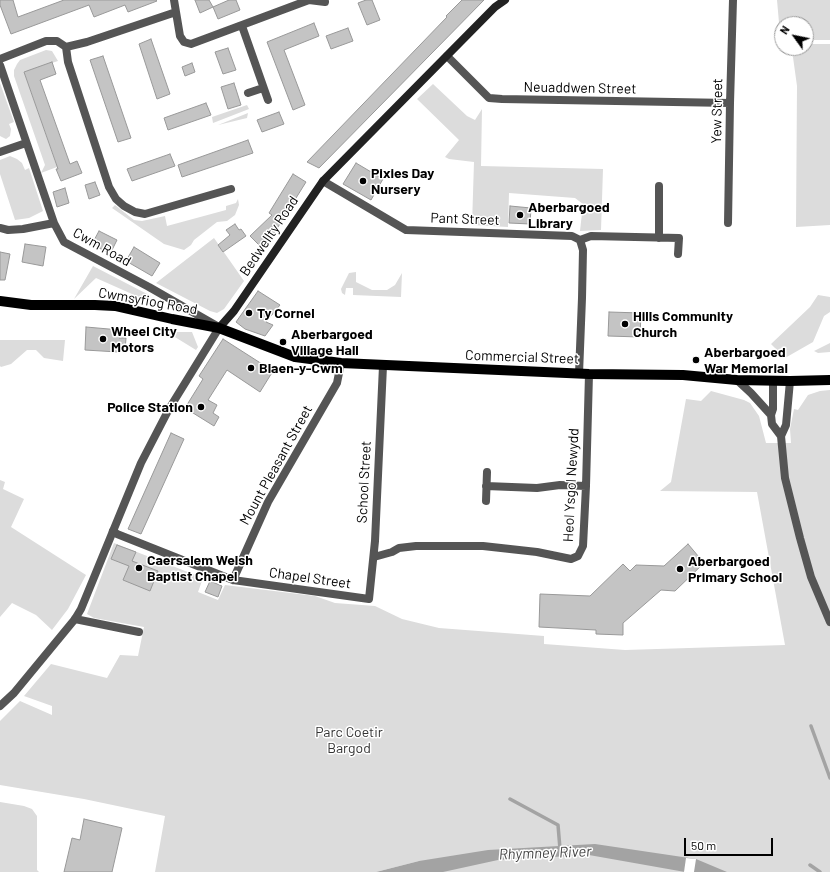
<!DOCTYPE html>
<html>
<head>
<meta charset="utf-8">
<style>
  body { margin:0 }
  #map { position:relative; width:830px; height:872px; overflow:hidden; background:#fff; font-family:Barlow,sans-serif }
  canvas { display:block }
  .north { position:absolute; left:774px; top:16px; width:40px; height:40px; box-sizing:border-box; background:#fff; border:1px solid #999; border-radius:50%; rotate:303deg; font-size:11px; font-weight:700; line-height:16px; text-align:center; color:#000 }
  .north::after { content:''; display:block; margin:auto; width:14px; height:18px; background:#000; clip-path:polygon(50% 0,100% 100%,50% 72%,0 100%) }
  .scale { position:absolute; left:684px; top:838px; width:89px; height:18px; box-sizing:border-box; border:2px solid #000; border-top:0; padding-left:5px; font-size:12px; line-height:14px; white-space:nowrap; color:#000; -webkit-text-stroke:3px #fff; paint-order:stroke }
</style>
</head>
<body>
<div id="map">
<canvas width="830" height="872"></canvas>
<div class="north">N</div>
<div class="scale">50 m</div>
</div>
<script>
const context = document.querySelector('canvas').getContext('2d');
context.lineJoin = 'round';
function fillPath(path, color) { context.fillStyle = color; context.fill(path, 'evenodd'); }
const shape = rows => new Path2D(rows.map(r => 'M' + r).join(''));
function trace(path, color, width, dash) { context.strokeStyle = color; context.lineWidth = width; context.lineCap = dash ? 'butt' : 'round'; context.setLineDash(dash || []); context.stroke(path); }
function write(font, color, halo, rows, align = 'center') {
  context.font = font + ' Barlow,sans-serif'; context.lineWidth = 3; context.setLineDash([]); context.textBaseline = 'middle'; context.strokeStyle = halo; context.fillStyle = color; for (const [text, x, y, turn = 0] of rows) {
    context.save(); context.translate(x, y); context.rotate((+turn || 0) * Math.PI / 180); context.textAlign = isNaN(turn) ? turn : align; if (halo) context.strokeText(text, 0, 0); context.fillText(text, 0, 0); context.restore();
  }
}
fillPath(shape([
  [777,0,830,0,830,40,806,40,806,24,782,24,782,35,780,34],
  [812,44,830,44,830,225,796,227,797,86,792,50,798,48,806,48,806,45],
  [46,50,52,51,58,61,24,72,57,167,41,173,45,165,14,76,14,70,17,64,20,60],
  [0,83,14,122,9,124,11,129,10,136,6,139,0,136],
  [433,84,467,116,475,120,482,109,481,166,603,169,601,230,580,231,583,204,575,198,509,193,508,227,472,225,474,162,449,159,445,157,459,140,417,99],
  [247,105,249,109,213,123,212,117],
  [248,113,247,118,218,125],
  [10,156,17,159,22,163,25,170,29,168,43,211,29,218,15,220,0,174,0,160],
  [238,199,239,205,235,215,227,221,217,222,194,240,191,245,184,250,164,244,112,208,115,205,134,220,142,221,165,216,167,226,226,210,226,206,236,203],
  [214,238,244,281,224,309,217,313,210,311,156,283],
  [93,266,151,296,141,298,96,278,74,299],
  [356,272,356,282,372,290,387,290,395,285,402,273,401,297,353,295,353,288,346,288,345,295,342,293,341,289,349,273],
  [818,295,830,297,830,312,824,316,813,342,785,358,771,344,810,307],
  [157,326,177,332,192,332,198,347,196,350],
  [0,340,65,340,63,361,44,358,36,350,27,350,11,364,1,367,0,366],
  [830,343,830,352,818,353,814,351],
  [830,390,830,872,421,872,419,861,376,872,155,872,165,816,84,799,0,785,0,721,20,701,52,715,52,706,24,696,51,664,107,678,120,655,138,656,144,627,94,618,87,614,114,543,203,578,198,592,218,600,225,585,315,596,335,603,375,606,402,619,439,628,544,636,544,644,625,650,785,645,757,492,660,491,671,482,686,399,701,401,711,391,744,400,750,403,759,416,766,443,791,443,790,429,794,409,798,410,808,395,820,391],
  [0,480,5,482,3,489,24,499,11,527,86,575,68,609,52,630,36,615,12,603,0,617],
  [0,802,24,806,32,809,37,816,37,870,39,872,0,872]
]), '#dcdcdc');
fillPath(shape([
  [595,844,696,859,727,872,685,872,589,855,498,860,443,872,376,872,419,861,488,850]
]), '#a3a3a3');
fillPath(shape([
  [686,858,696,859,694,872,684,872]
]), '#fff');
trace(shape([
  [811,726,830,778],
  [510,799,558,825,560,849],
  [810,865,820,872]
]), '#a3a3a3', 3.5);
const building = shape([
  [0,0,13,0,18,17,64,0,156,0,157,1,128,12,125,5,94,17,89,5,11,34,0,5,0,0],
  [195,0,209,0,213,7,200,13,195,0],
  [229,0,236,0,240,10,218,19,213,7,229,0],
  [366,0,372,0,380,20,367,25,358,3,366,0],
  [462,0,484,0,319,168,307,162,447,17,446,16,462,0],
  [314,23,319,36,284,50,305,105,293,110,267,42,314,23],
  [348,28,353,41,331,49,326,36,348,28],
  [151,39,170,94,157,99,139,44,151,39],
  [228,48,236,70,223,74,215,52,228,48],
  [103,56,131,138,118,142,90,60,103,56],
  [52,62,56,74,40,80,70,164,77,161,82,173,61,181,56,169,58,169,24,72,52,62],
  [192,63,195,72,185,76,182,67,192,63],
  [234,83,241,105,228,109,221,87,234,83],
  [206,103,211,115,168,130,164,118,206,103],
  [279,112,284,124,262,132,257,120,279,112],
  [248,140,253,153,182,177,178,165,248,140],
  [170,154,175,166,132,181,127,169,170,154],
  [356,163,383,179,371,200,343,184,356,163],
  [293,174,306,182,273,235,261,247,250,236,272,215,269,213,293,174],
  [95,182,100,195,89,199,85,185,95,182],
  [65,188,69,203,57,207,53,192,65,188],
  [510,206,531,208,530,224,509,223,510,206],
  [235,224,239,230,241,229,246,236,223,252,218,245,230,235,226,230,235,224],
  [99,231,117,240,110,254,92,244,99,231],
  [25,244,46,247,43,266,22,262,25,244],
  [134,247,160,263,152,276,126,261,134,247],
  [0,252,10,254,5,280,0,280,0,252],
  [258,291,280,305,266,322,273,325,265,336,245,329,236,322,258,291],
  [609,312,641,313,640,337,608,336,609,312],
  [86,327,120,330,119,338,126,338,125,351,118,350,118,352,85,350,86,327],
  [223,339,273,371,260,392,227,370,208,400,217,405,213,413,219,417,214,426,185,408,203,379,199,376,223,339],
  [171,433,184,439,141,534,128,529,171,433],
  [688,544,704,563,675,591,661,590,623,623,623,635,596,634,596,630,539,627,540,594,590,596,623,564,630,571,636,565,664,566,688,544],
  [117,545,136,552,132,561,158,571,150,591,123,580,129,566,111,559,117,545],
  [210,581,222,586,218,597,205,592,210,581],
  [84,819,122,828,112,872,64,872,72,838,80,840,84,819]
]);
fillPath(building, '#c4c4c4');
trace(building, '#999', 1);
trace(shape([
  [174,0,180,36,184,42,191,44,309,0,325,2],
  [242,26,268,100],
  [66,47,87,42,176,12],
  [447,56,489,98,502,99,730,103],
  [0,59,46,41,57,41,66,47,68,62,109,187,116,199,124,206,135,212,145,214,231,189],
  [0,65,54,223,64,242,149,287,217,326],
  [248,93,263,88],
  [0,152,26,143],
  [323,181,406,230,572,236,580,240,583,250,582,298,579,374],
  [728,223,730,103,733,0],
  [0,228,8,230,23,229,54,223],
  [659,238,659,186],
  [580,240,591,236,679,238,678,254],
  [486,486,537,488,560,485,586,486],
  [486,501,487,472],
  [113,531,117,534,233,580,369,599,375,541,383,366],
  [374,557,392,552,399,548,416,546,483,546,537,552,571,559,578,556,583,546,586,486,589,374],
  [233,580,268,502,337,383,341,363],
  [75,619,139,632]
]), '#555', 8);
trace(shape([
  [737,380,751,393,771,415],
  [773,381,773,409,771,415,772,424,781,436,785,478,800,538,811,577,830,622],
  [781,436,786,425,790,381],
  [0,706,14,693,75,619,81,609,141,463,169,409,219,328]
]), '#555', 8);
trace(shape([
  [219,328,234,311,323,181,495,7,505,0]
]), '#222', 8);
trace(shape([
  [0,301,31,305,95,305,115,306,172,319,219,328,295,357,341,363,589,374,683,375,737,380,790,381,830,380]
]), '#000', 10);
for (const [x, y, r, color] of [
  [363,181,4,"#000"],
  [520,215,4,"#000"],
  [249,313,4,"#000"],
  [625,324,4,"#000"],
  [103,339,4,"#000"],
  [283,342,4,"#000"],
  [696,360,4,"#000"],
  [251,368,4,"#000"],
  [201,407,4,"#000"],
  [139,568,4,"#000"],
  [680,569,4,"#000"]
]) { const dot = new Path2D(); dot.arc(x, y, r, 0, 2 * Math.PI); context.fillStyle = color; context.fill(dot); trace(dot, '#fff', 1.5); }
write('14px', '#000', '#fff', [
  ["Neuaddwen Street",580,88,1],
  ["Yew Street",717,111,-89],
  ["Pant Street",465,219,2],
  ["Bedwellty Road",269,236,-56],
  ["Cwm Road",102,247,29],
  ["Cwmsyfiog Road",148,301,10],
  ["Commercial Street",522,357,2],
  ["Mount Pleasant Street",276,465,-61],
  ["School Street",364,482,-87],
  ["Heol Ysgol Newydd",571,485,-87],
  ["Chapel Street",310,578,8]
]);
write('bold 14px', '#000', '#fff', [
  ["Pixies Day",371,173],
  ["Nursery",371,189],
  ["Aberbargoed",528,207],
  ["Library",528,223],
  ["Ty Cornel",257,313],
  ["Hills Community",633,316],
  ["Church",633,332],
  ["Wheel City",111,331],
  ["Motors",111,347],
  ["Aberbargoed",291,334],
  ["Village Hall",291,350],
  ["Aberbargoed",704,352],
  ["War Memorial",704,368],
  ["Blaen-y-Cwm",259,368],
  ["Police Station",193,407,"right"],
  ["Caersalem Welsh",147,560],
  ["Baptist Chapel",147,576],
  ["Aberbargoed",688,561],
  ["Primary School",688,577]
], 'left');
write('14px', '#333', '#fff', [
  ["Parc Coetir",349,732],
  ["Bargod",349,748]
]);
write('italic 15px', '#444', '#fff', [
  ["Rhymney River",545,853,-2]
]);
</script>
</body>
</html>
